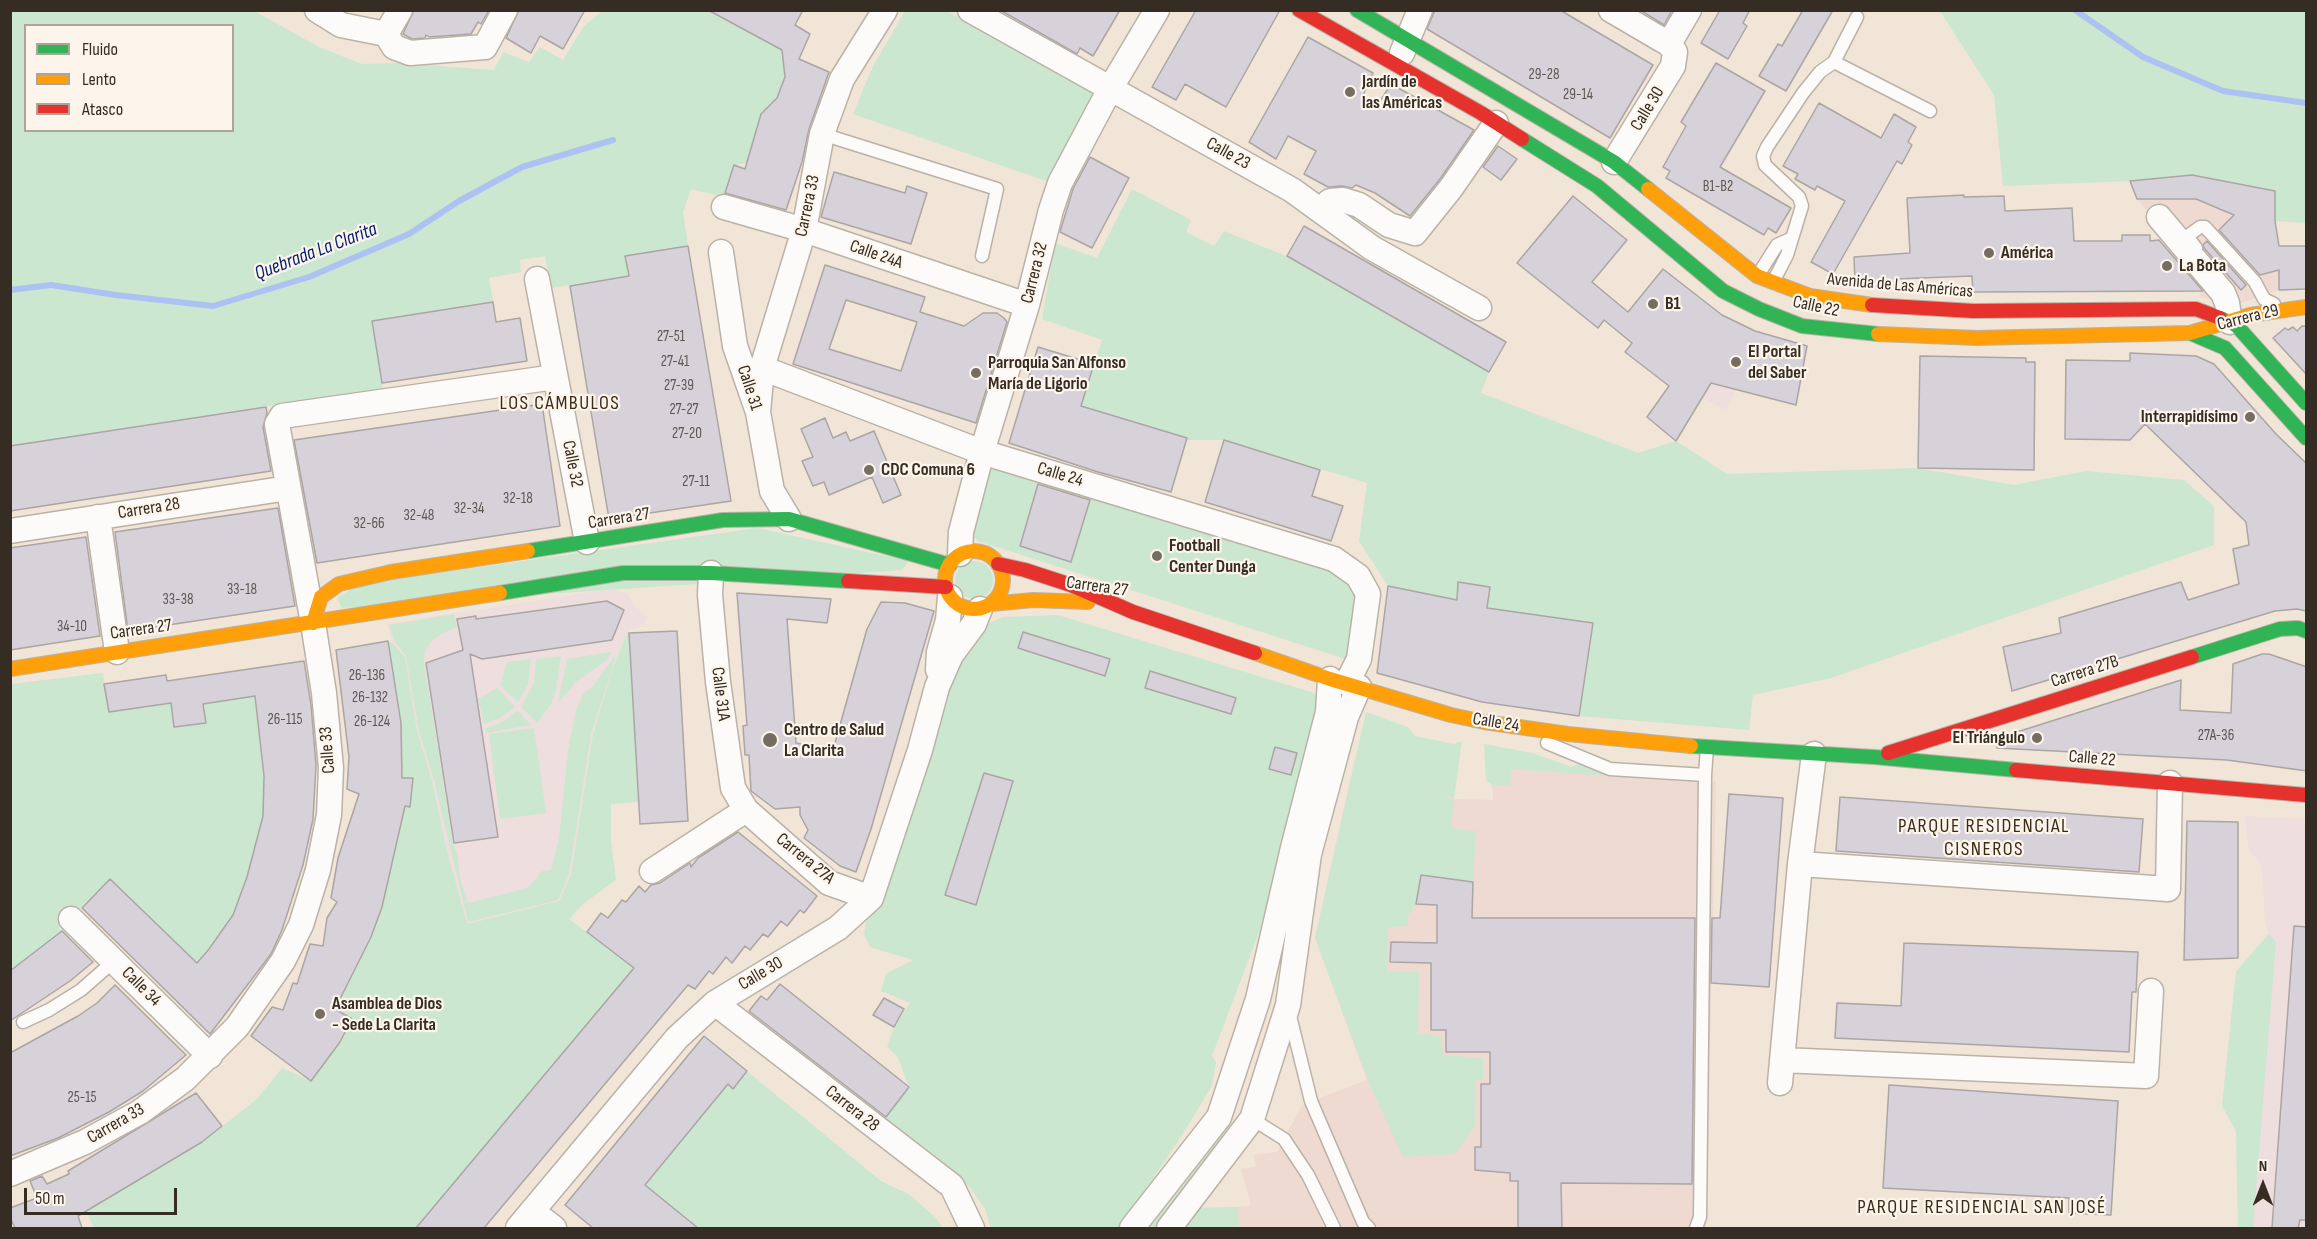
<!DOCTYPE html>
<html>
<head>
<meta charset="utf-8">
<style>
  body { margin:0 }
  #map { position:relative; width:2317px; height:1239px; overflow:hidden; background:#f0e5d6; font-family:"Sofia Sans Condensed",sans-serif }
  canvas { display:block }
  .frame { position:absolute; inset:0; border:12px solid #352d23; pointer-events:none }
  .legend { position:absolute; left:24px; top:24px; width:210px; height:108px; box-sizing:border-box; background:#fdf5eb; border:2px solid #ada59b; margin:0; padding:8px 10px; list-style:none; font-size:18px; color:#352d23 }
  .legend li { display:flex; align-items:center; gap:12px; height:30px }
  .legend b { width:30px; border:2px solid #ada59b }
  .north { position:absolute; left:2233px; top:1155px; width:60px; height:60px; -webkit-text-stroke:4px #fdf5eb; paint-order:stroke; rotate:0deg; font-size:16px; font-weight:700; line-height:24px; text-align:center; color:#352d23 }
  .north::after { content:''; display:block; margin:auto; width:21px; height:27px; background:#352d23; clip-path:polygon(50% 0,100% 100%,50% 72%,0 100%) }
  .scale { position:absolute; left:24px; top:1188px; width:153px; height:27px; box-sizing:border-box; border:3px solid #352d23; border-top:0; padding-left:8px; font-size:18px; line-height:21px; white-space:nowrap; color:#352d23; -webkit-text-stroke:4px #fdf5eb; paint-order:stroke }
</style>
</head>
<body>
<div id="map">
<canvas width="2317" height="1239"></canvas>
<div class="frame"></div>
<ul class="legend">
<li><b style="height:8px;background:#30b455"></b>Fluido</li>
<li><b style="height:8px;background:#ff9f0a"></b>Lento</li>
<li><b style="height:8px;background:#e5322d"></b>Atasco</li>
</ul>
<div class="north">N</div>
<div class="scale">50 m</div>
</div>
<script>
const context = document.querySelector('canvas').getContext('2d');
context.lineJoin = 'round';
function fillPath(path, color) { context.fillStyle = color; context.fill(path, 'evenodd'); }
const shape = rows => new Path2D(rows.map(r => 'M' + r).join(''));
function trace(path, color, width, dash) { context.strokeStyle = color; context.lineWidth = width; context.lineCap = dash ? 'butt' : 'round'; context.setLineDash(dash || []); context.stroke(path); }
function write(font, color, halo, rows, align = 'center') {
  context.font = font + ' "Sofia Sans Condensed",sans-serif'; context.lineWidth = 4.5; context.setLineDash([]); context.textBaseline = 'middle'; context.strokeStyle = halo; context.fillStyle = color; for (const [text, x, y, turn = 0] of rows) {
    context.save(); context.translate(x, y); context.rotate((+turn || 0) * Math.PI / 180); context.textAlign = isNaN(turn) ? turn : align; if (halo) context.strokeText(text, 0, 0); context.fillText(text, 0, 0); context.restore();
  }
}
fillPath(shape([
  [2192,175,2275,191,2275,221,2279,246,2279,290,2238,304,2198,297,2204,290,2164,239,2168,236,2137,199,2130,181],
  [1355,758,1454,799,1493,800,1492,785,1510,786,1511,769,1716,782,1706,1228,1239,1228,1237,1207,1251,1206,1241,1169,1256,1167,1254,1155,1277,1152,1302,1105,1367,1080,1315,938]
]), '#eedad0');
fillPath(shape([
  [1744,325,1763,334,1726,410,1702,398],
  [611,589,628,595,634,605,648,618,643,625,628,631,612,670,593,734,571,875,559,901,466,924,446,847,432,780,417,731,405,657,393,643,387,624],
  [2245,816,2306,819,2306,1228,2238,1228,2236,1131,2222,1106,2236,971,2269,934,2265,923,2262,866,2249,850]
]), '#efdede');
fillPath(shape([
  [606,10,708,11,782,50,785,77,777,98,761,114,747,163,734,165,724,197,691,189,683,212,688,246,626,256,629,276,550,288,545,256,520,260,521,272,489,278,493,302,372,321,383,388,11,446,11,11,254,11,319,47,362,64,399,63,494,70,503,52,529,62,540,47,563,60,584,26,600,13],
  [26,26,232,26,232,130,26,130],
  [905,11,947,11,1095,94,1046,181,853,114,873,66],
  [1940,11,2306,11,2306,223,2275,221,2275,191,2192,175,2130,181,2003,186,1994,95],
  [1132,189,1191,220,1186,232,1214,246,1224,231,1286,256,1489,372,1481,393,1638,453,1676,441,1727,474,1918,468,2014,485,2086,471,2184,480,2214,506,2214,545,1831,678,1753,695,1749,730,1579,716,1593,623,1487,608,1490,587,1458,582,1457,600,1388,586,1359,541,1367,483,1224,440,1189,440,1081,406,1102,340,1042,319,1055,243,1097,258],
  [987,468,1039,480,1337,571,1359,588,1349,660,978,541,968,531],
  [757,528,909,561,902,570,342,608,337,598,360,584],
  '955 580a19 19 0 1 1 38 0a19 19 0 1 1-38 0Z',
  [454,614,457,627,438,636,429,644,425,652,424,662,453,844,457,853,461,882,468,903,528,888,542,871,551,870,559,838,568,750,576,710,583,694,593,686,614,657,615,659,591,734,569,874,558,900,468,922,434,780,419,731,406,656,395,642,389,625],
  [1058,615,1314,693,1322,705,1262,924,1212,1056,1216,1062,1212,1086,1177,1143,1119,1228,991,1228,985,1209,972,1190,950,1168,924,1147,882,1121,909,1087,898,1058,887,1046,894,1027,910,1003,881,991,886,974,913,960,870,947,864,934,866,922,878,902,952,667,971,637,986,625,1003,617],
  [628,631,630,633,639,802,611,804,611,841,616,880,583,904,569,919,635,968,416,1228,94,1228,86,1211,205,1140,257,1099,282,1068,311,1081,341,1042,352,1019,335,1009,367,944,376,923,401,806,409,807,412,778,400,778,398,706,388,641,393,643,405,657,417,731,432,780,446,847,467,924,559,901,571,875,593,734,612,670],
  [611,652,607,660,577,681,558,703,567,659],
  [561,656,556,690,551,704,537,723,521,707,534,683,536,659],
  [531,659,528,685,518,702,500,685,507,662],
  [103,673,109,712,171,703,174,727,206,723,203,704,254,691,265,796,263,816,247,877,233,915,197,963,110,879,59,928,62,931,11,971,11,684],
  [497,688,515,707,500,718,484,724,478,699],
  [518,711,531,725,486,733,486,728,501,723],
  [1366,712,1408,727,1415,736,1454,744,1462,741,1454,799,1419,785,1454,800,1451,829,1476,831,1473,882,1421,876,1416,904,1408,915,1408,926,1388,927,1387,972,1419,972,1418,1033,1441,1036,1443,1055,1483,1058,1483,1080,1476,1080,1475,1125,1455,1154,1403,1157,1368,1080,1315,938],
  [534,728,546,813,500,819,489,734],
  [1484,744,1532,753,1572,767,1579,763,1611,776,1511,769,1510,786,1492,785,1486,780],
  [2269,934,2276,942,2253,1228,2238,1228,2236,1131,2222,1106,2236,971],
  [747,1071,881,1181,910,1195,935,1217,943,1228,698,1228,645,1186,728,1084,733,1088],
  [1227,1124,1232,1128,1154,1228,1145,1228],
  [1237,1207,1239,1228,1180,1228,1195,1208]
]), '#cce7cf');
trace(shape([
  [2075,10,2143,57,2223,91,2306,103],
  [10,290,51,285,116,295,213,306,309,277,409,234,459,201,522,167,613,140]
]), '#abc2f2', 6);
const building = shape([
  [414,10,489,10,481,24,478,22,471,34,429,37,426,35,425,38,412,39,403,34,414,10],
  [519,10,585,10,563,49,540,36,531,53,506,38,519,10],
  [708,10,803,10,795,25,810,34,799,59,829,72,809,129,802,162,786,210,725,193,734,165,745,169,761,114,777,98,785,77,782,50,708,10],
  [1000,10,1120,10,1093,56,1080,48,1077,54,1000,10],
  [1196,10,1280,10,1226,107,1185,84,1176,100,1152,87,1196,10],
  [1435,10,1560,10,1653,65,1610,138,1427,29,1435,10],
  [1640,10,1672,10,1664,25,1640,10],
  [1720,10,1750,10,1743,23,1747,26,1728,59,1701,43,1720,10],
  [1803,10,1833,10,1786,91,1759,76,1778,44,1782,46,1803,10],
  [1308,37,1373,73,1362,98,1377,106,1391,84,1474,130,1440,179,1410,216,1375,193,1356,185,1352,188,1342,186,1328,187,1304,174,1316,151,1288,136,1276,159,1249,142,1308,37],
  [1716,63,1765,91,1720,167,1791,208,1776,233,1768,228,1764,235,1666,178,1670,171,1663,167,1686,126,1681,122,1716,63],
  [1819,103,1881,138,1894,114,1916,127,1908,142,1912,145,1902,164,1897,161,1833,274,1811,262,1845,201,1817,186,1815,190,1795,179,1798,174,1783,166,1819,103],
  [1498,146,1517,159,1501,180,1483,167,1498,146],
  [1090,157,1129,178,1092,248,1060,232,1073,189,1090,157],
  [834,172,905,193,907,186,927,193,911,244,821,217,834,172],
  [2192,175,2275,191,2275,221,2279,246,2307,246,2307,289,2279,290,2279,270,2260,275,2219,230,2234,215,2196,199,2137,199,2130,181,2192,175],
  [1964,195,1964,197,2004,196,2005,211,2072,208,2074,241,2122,241,2122,235,2150,235,2150,241,2159,240,2203,291,1973,292,1972,276,1895,279,1896,285,1877,286,1873,286,1872,281,1855,282,1854,257,1910,253,1907,198,1964,195],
  [1573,196,1627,240,1592,282,1628,312,1663,269,1722,315,1755,331,1807,346,1796,405,1711,383,1676,441,1647,417,1669,386,1625,352,1632,343,1604,320,1598,328,1517,263,1573,196],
  [1304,226,1506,342,1489,372,1287,256,1304,226],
  [2207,241,2246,285,2241,290,2204,248,2203,245,2207,241],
  [688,246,731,501,609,519,570,286,629,276,625,256,688,246],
  [825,265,925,297,920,312,964,326,983,313,997,313,1004,318,1007,322,976,423,793,364,825,265],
  [846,300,917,322,901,371,829,349,846,300],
  [493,302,496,322,520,318,527,361,382,383,372,321,493,302],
  [2302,326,2307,326,2307,375,2273,338,2285,328,2288,330,2293,327,2297,331,2302,326],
  [1038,347,1094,364,1081,406,1187,438,1171,492,1098,472,1009,443,1038,347],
  [2130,353,2196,356,2214,364,2276,434,2307,464,2306,611,2297,609,2275,611,2012,691,2003,647,2061,633,2059,618,2181,582,2188,600,2239,584,2233,549,2249,545,2246,522,2145,424,2130,440,2065,439,2066,360,2130,361,2130,353],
  [1920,356,2026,358,2026,362,2035,362,2034,470,1918,468,1920,356],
  [542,404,560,526,317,563,294,440,542,404],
  [266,407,267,413,263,427,271,471,10,511,10,446,266,407],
  [825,418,833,438,846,432,850,441,874,431,901,495,883,503,872,477,829,495,824,482,813,486,802,461,813,457,801,429,825,418],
  [1224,440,1320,470,1312,496,1343,506,1331,541,1205,502,1224,440],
  [1038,484,1090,500,1071,562,1020,546,1038,484],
  [278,508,295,606,128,631,115,532,278,508],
  [86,537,100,636,10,650,10,548,86,537],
  [1458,582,1490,587,1487,608,1593,623,1579,716,1482,702,1377,673,1388,586,1457,600,1458,582],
  [737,593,831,599,827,623,787,619,796,743,833,750,867,629,881,602,905,603,934,611,871,829,856,872,840,866,804,838,808,830,800,815,800,807,775,809,751,791,749,755,745,755,743,726,747,725,737,593],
  [607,601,624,610,612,640,482,659,470,654,498,837,454,843,426,663,463,650,457,619,476,616,476,619,607,601],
  [677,631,688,821,640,824,629,633,677,631],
  [1023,632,1110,659,1105,676,1018,648,1023,632],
  [388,641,401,723,402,778,413,778,410,807,405,806,382,907,371,937,335,1009,352,1019,340,1042,311,1081,251,1036,272,1007,283,1010,293,983,297,984,310,944,323,946,327,918,337,902,331,898,338,858,359,794,347,789,349,757,336,650,388,641],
  [2262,654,2269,654,2307,667,2307,771,2227,760,1997,748,1998,738,2181,680,2180,710,2231,713,2233,664,2262,654],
  [304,661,311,705,316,765,313,819,303,865,282,930,271,954,210,1034,82,908,110,879,197,963,209,949,233,915,247,877,263,816,264,776,255,696,203,704,206,723,174,727,171,703,109,712,104,684,166,675,167,681,304,661],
  [1150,671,1236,698,1231,714,1145,688,1150,671],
  [1275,747,1297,753,1291,775,1269,769,1275,747],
  [984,773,1013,781,976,905,945,895,984,773],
  [1729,794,1783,798,1769,987,1711,983,1712,918,1720,918,1729,794],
  [1840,797,2143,819,2139,872,1836,851,1840,797],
  [2187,821,2238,822,2238,958,2184,960,2187,821],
  [738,832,817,896,804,913,800,910,787,926,781,921,768,937,763,934,750,950,745,946,732,963,726,957,713,974,709,971,695,989,688,985,484,1228,416,1228,634,968,587,932,601,913,608,918,622,900,626,902,639,886,645,892,651,885,660,883,690,863,691,867,698,858,738,832],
  [1421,875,1473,882,1472,918,1695,918,1692,1184,1561,1183,1562,1228,1518,1228,1518,1181,1510,1181,1510,1173,1475,1170,1475,1147,1481,1147,1481,1084,1490,1084,1490,1052,1446,1052,1446,1030,1431,1030,1431,963,1390,962,1391,942,1437,943,1437,905,1416,904,1421,875],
  [2294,926,2307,927,2307,1220,2300,1220,2298,1228,2272,1228,2294,926],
  [62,931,93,962,70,981,10,1021,10,971,62,931],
  [1904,943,2138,952,2136,992,2132,992,2129,1052,1835,1038,1837,1003,1901,1006,1904,943],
  [780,984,909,1087,886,1117,749,1011,761,996,767,1000,780,984],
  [115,985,186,1055,143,1091,109,1112,58,1138,10,1156,10,1053,78,1016,97,1003,115,985],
  [884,998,904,1009,894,1027,873,1015,884,998],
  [704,1036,747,1071,733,1089,728,1084,645,1185,698,1228,593,1228,565,1205,704,1036],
  [1889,1085,2118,1101,2111,1215,2069,1213,2069,1198,1883,1188,1889,1085],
  [196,1093,222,1126,202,1142,78,1216,82,1228,15,1228,10,1217,10,1208,37,1198,30,1181,42,1176,47,1184,69,1174,68,1171,196,1093]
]);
fillPath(building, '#d7d1da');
trace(building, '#aba5a4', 1.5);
const lane = shape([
  [1834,62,1930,111],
  [822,134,997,189,982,256],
  [2196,248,2190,240,2189,235,2200,227,2205,227,2255,282,2264,299,2274,304],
  [1758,275,1777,245,1790,239],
  [1773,282,1787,255,1802,206,1799,197,1765,165,1763,156,1767,147,1803,93,1820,72,1834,62,1857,17],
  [1547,743,1610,769,1705,775,1707,747],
  [1289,1012,1311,1101,1363,1222,1369,1228],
  [23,1022,49,1010,81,990,114,961],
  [1252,1119,1284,1139,1308,1175,1334,1228],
  [1696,1228,1700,1217,1705,775]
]);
const street = shape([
  [317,10,341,25,386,34,394,47,410,53,485,47,505,10],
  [970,10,1292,190,1372,248,1479,308],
  [1611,10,1669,44,1675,52,1673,66,1614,162],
  [386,34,400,10],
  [1669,44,1689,10],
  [1402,53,1420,10],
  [724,207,804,230,1027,305],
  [1320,210,1330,201,1343,200,1359,205,1389,225,1415,233,1451,188,1496,123],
  [2159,217,2223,293,2227,303,2230,322],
  [721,252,735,346,758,412,772,491,789,519],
  [537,279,587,542],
  [762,368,982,452,1334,559,1358,576,1368,594,1359,659,1347,683],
  [758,412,762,368,804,230,822,134,842,79,885,10],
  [98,517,117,652],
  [10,531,288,488],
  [960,554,961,532,982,452,1027,305,1051,210,1060,183,1110,89,1157,10],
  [711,573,710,595,718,682,733,788,746,810,829,883,871,898],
  [938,670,939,652,948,620,950,597],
  [1800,864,2168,889,2170,783],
  [652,871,746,810],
  [71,919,210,1056],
  [715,1003,952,1186,972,1228],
  [1782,1060,2146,1076,2151,991],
  [1780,1083,1800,864,1814,754],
  [10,1174,85,1142,140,1112,185,1079,237,1027,283,961,301,925,318,870,329,815,331,768,324,693,313,623,277,424,282,416,555,377],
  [532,1211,554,1228],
  [518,1228,677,1038,715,1003,838,928,871,898,920,750,937,687,951,655,974,624,980,609],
  [1132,1228,1219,1117,1258,999,1293,848,1328,712,1330,679],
  [1169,1228,1252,1119,1288,1005,1309,854,1346,717,1359,687]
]);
const fast = shape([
  [1357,10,1614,162,1648,189],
  [1522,139,1597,186,1723,291,1759,309,1802,326,1878,334],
  [2220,318,2236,325,2306,403],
  [2190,333,2225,348,2306,438],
  [528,551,723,520,789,519,950,565],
  [500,593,623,573,711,573,848,581],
  [2192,657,2280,629,2298,628,2306,631],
  [1691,746,1874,757,2016,770]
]);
const slow = shape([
  [1648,189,1757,276,1810,296,1872,305],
  [1878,334,1977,338,2190,333,2250,315,2306,307],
  '945 580a29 29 0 1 1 58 0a29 29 0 1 1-58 0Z',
  [991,604,1033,600,1088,602],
  [313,623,321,597,339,584,391,572,528,551],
  [1255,653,1330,679,1451,715,1484,722,1568,734,1691,746],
  [10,669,500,593]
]);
const jam = shape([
  [1299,10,1481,113,1522,139],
  [1872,305,1973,311,2196,309,2220,318],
  [998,564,1025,570,1071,585,1133,612,1255,653],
  [848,581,946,587],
  [1888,753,2192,657],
  [2016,770,2306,795]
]);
trace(lane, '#bbb2a7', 15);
trace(street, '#bbb2a7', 27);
trace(fast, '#bbb2a7', 16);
trace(slow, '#bbb2a7', 16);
trace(jam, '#bbb2a7', 16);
trace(lane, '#fdfbf9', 12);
trace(street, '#fdfbf9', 24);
trace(fast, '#30b455', 14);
trace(slow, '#ff9f0a', 14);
trace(jam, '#e5322d', 14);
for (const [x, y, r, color] of [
  [1350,92,6,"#766d62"],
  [1989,253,6,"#766d62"],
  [2167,266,6,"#766d62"],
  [1653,304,6,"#766d62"],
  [1736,362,6,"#766d62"],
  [976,373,6,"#766d62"],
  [2250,417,6,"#766d62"],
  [869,470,6,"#766d62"],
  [1157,556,6,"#766d62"],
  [2037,738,6,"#766d62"],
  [770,740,8,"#766d62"],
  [320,1014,6,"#766d62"]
]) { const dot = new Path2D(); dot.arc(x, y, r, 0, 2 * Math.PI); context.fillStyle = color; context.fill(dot); trace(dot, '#fdf5eb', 2); }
write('15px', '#5e5651', null, [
  ["29-28",1544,75],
  ["29-14",1578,95],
  ["B1-B2",1718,187],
  ["27-51",671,337],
  ["27-41",675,362],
  ["27-39",679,386],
  ["27-27",684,410],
  ["27-20",687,434],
  ["27-11",696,482],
  ["32-18",518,499],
  ["32-34",469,509],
  ["32-48",419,516],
  ["32-66",369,524],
  ["33-18",242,590],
  ["33-38",178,600],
  ["34-10",72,627],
  ["26-136",367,676],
  ["26-132",370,698],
  ["26-115",285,720],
  ["26-124",372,722],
  ["27A-36",2216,736],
  ["25-15",82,1098]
]);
write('bold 18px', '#352d23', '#fdf5eb', [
  ["Jardín de",1362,82],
  ["las Américas",1362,103],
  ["América",2001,253],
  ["La Bota",2179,266],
  ["B1",1665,304],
  ["El Portal",1748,352],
  ["del Saber",1748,373],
  ["Parroquia San Alfonso",988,363],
  ["María de Ligorio",988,384],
  ["Interrapidísimo",2238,417,"right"],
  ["CDC Comuna 6",881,470],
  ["Football",1169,546],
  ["Center Dunga",1169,567],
  ["Centro de Salud",784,730],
  ["La Clarita",784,751],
  ["El Triángulo",2025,738,"right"],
  ["Asamblea de Dios",332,1004],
  ["- Sede La Clarita",332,1025]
], 'left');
write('18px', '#352d23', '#fdf5eb', [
  ["Calle 30",1648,109,-59],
  ["Calle 23",1228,154,29],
  ["Carrera 33",808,206,-78],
  ["Calle 24A",876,255,19],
  ["Carrera 32",1035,273,-76],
  ["Avenida de Las Américas",1900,286,5],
  ["Calle 22",1816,307,12],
  ["Carrera 29",2248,318,-14],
  ["Calle 31",749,388,72],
  ["Calle 32",572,464,79],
  ["Calle 24",1060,475,17],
  ["Carrera 28",149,509,-9],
  ["Carrera 27",619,519,-9],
  ["Carrera 27",1097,587,8],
  ["Carrera 27",141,630,-8],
  ["Carrera 27B",2085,672,-18],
  ["Calle 31A",720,694,83],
  ["Calle 24",1496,723,9],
  ["Calle 33",328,750,-94],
  ["Calle 22",2092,759,5],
  ["Carrera 27A",805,859,39],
  ["Calle 30",761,974,-31],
  ["Calle 34",141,987,45],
  ["Carrera 28",852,1109,38],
  ["Carrera 33",116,1124,-30]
]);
write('italic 20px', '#011f72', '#fdf5eb', [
  ["Quebrada La Clarita",316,252,-21]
]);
context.letterSpacing = '1.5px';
write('20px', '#3a2b16', '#fdf5eb', [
  ["LOS CÁMBULOS",560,404],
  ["PARQUE RESIDENCIAL",1984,827],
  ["CISNEROS",1984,850],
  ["PARQUE RESIDENCIAL SAN JOSÉ",1982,1208]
]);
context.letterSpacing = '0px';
</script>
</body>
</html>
